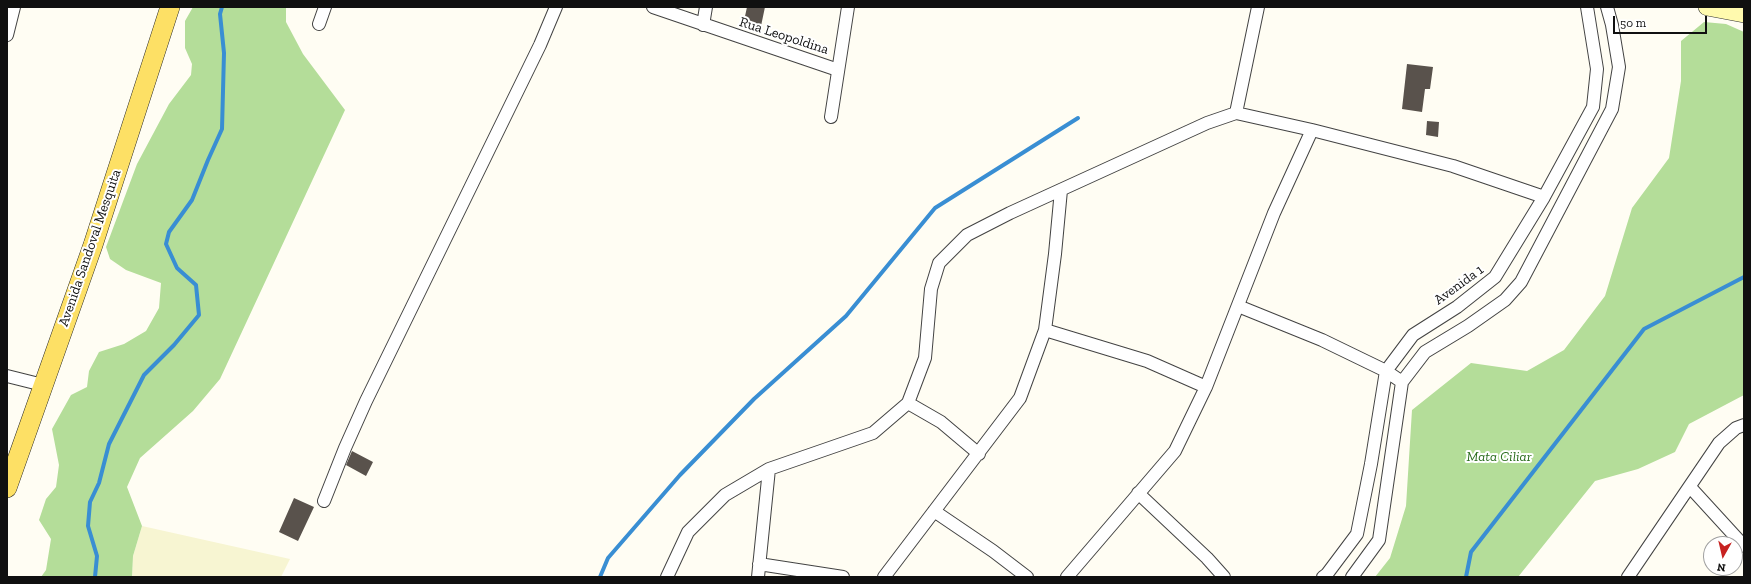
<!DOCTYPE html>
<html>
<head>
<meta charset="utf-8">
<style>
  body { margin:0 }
  #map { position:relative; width:1751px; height:584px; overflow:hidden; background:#fffdf3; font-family:"Zilla Slab",serif }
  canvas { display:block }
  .frame { position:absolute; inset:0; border:8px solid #101010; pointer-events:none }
  .north { position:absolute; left:1703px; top:536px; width:40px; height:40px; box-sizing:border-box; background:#fff; border:1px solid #9f9f9f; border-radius:50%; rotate:188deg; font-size:11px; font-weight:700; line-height:16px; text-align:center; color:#101010 }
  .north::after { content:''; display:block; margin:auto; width:14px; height:18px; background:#c72221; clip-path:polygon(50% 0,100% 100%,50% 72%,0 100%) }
  .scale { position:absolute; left:1613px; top:16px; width:94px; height:18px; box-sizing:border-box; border:2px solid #101010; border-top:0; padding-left:5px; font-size:12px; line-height:14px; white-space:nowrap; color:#101010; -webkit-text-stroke:3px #fff; paint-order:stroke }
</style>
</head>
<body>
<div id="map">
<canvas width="1751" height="584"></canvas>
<div class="frame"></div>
<div class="north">N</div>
<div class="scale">50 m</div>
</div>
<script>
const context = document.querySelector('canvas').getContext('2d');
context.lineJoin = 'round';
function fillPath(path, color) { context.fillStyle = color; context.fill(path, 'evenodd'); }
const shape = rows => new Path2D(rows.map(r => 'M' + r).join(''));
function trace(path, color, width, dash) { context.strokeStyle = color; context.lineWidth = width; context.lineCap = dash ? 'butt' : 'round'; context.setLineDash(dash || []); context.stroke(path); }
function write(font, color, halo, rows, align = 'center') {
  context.font = font + ' "Zilla Slab",serif'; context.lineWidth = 4; context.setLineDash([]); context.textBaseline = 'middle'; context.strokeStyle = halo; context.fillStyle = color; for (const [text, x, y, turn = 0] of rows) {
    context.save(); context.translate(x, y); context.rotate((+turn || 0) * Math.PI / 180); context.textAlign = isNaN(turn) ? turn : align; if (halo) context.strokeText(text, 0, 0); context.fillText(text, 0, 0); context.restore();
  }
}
fillPath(shape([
  [142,526,290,559,281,577,132,577,133,556]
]), '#f7f5d2');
fillPath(shape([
  [193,7,286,7,286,22,303,54,345,110,220,379,193,411,140,458,127,487,142,526,133,556,132,577,41,577,46,570,51,539,39,520,46,499,56,487,59,465,52,429,71,395,87,387,89,371,99,352,124,344,146,331,159,308,161,283,126,270,110,259,106,247,137,164,169,104,191,75,192,64,185,48,185,21],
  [1704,22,1726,24,1744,32,1744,395,1689,424,1675,452,1638,469,1595,481,1518,577,1375,577,1390,558,1406,506,1412,410,1471,363,1527,371,1564,350,1605,296,1632,208,1669,158,1681,81,1681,41]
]), '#b4dd99');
trace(shape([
  [95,577,97,556,88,526,90,502,99,483,109,444,144,375,174,345,199,315,196,285,177,268,166,244,169,232,192,200,208,160,222,129,224,53,220,14,222,7],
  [600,577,608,558,680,475,754,399,846,316,935,208,1078,118],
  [1466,577,1471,552,1644,329,1744,277]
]), '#398ed3', 4);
fillPath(shape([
  [747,7,765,7,761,26,744,21],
  [1407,64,1433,67,1430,89,1425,89,1422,112,1402,109],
  [1427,121,1439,122,1438,137,1426,135],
  [352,451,373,462,366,476,346,465],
  [294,498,314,507,298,541,279,532]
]), '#59524c');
const minor = shape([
  [653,7,838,70],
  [319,24,325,7],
  [703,25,706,7],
  [7,35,14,7],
  [1236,113,1258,7],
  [831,117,848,7],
  [1238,306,1322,340,1386,371,1402,382],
  [1045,330,1147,361,1206,387],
  [7,376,43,385],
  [908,403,941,422,979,454],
  [1690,487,1744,546],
  [1138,493,1207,558,1224,577],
  [324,501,345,448,366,401,540,45,556,7],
  [934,511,993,551,1027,577],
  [759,564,843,577],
  [667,577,688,532,725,495,769,469,873,433,908,403,925,358,931,289,939,263,967,235,1010,213,1207,123,1236,113,1312,130,1453,166,1544,197],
  [758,577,769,469],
  [884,577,1020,398,1045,330,1055,254,1061,190],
  [1067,577,1175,451,1206,387,1274,213,1312,130],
  [1323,577,1327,574,1357,534,1371,464,1386,371,1413,335,1457,307,1495,277,1544,197,1593,107,1597,69,1587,7],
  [1352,577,1379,540,1402,382,1425,352,1468,326,1505,300,1521,282,1612,109,1619,67,1612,25,1607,7],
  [1628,577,1719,443,1736,428,1744,425]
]);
const secondary = shape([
  [1707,7,1744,14]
]);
const primary = shape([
  [7,488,93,245,170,7]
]);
trace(minor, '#434343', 14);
trace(secondary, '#323232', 18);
trace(primary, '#212121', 20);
trace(minor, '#fff', 12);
trace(secondary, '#fffaae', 17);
trace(primary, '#fde065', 19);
write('14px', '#101010', '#fff', [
  ["Rua Leopoldina",784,36,18],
  ["Avenida Sandoval Mesquita",90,248,-71],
  ["Avenida 1",1459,285,-36]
]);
write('italic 14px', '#296c1c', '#fff', [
  ["Mata Ciliar",1499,457]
]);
</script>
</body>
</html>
